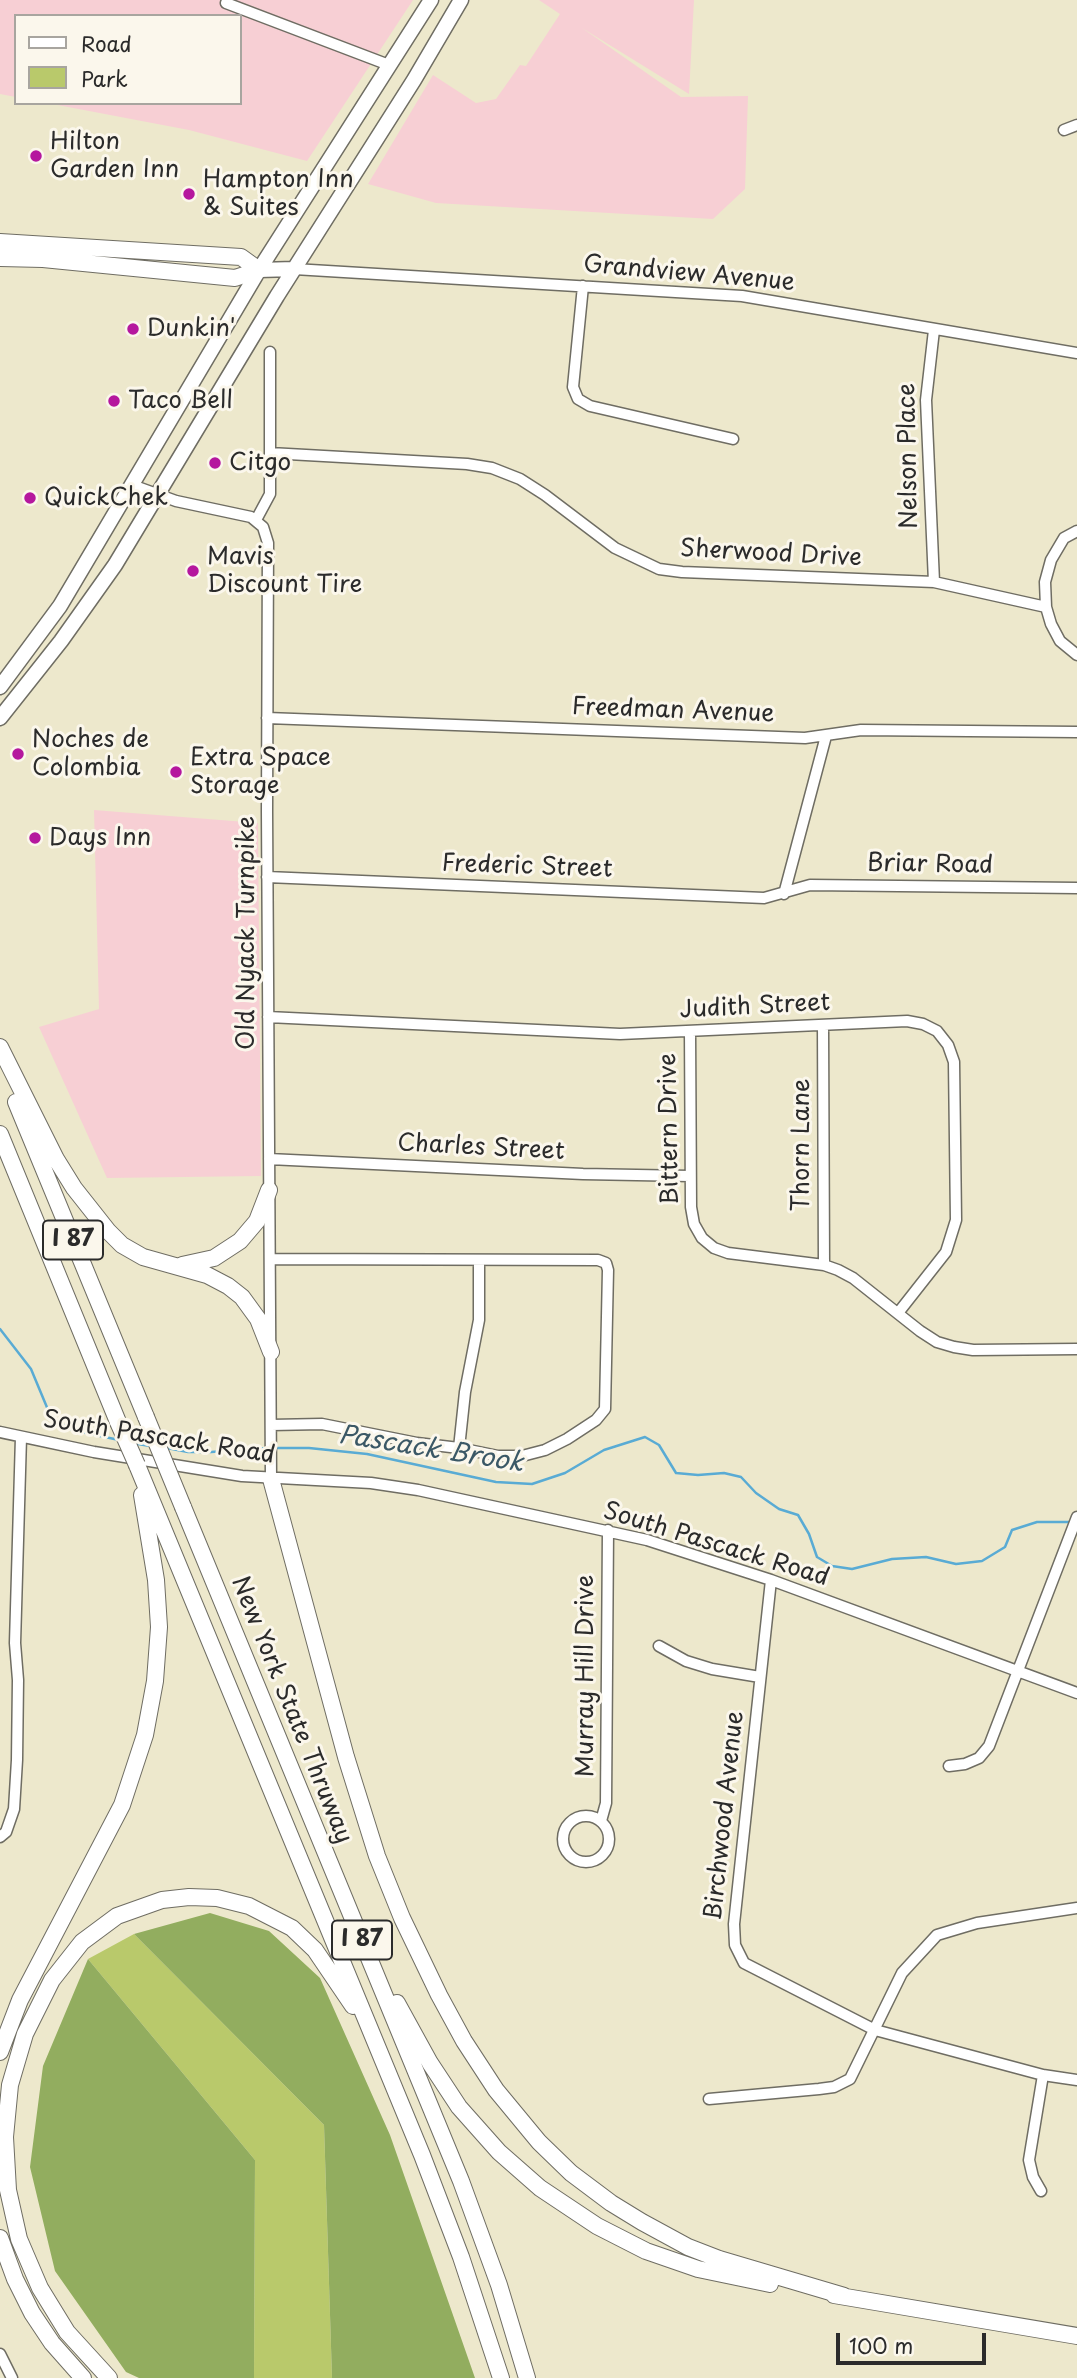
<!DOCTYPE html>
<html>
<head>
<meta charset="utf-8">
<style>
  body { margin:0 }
  #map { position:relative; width:1077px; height:2378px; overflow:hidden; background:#ede8cc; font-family:"Playpen Sans",sans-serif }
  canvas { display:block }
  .legend { position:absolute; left:14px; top:14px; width:228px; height:91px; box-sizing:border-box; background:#fbf7ec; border:2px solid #a8a59f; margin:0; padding:9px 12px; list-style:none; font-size:21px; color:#2b2b2b }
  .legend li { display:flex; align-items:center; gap:14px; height:35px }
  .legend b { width:35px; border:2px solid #a8a59f }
  .scale { position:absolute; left:836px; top:2333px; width:150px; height:32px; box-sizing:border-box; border:4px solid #2b2b2b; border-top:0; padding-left:9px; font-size:21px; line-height:24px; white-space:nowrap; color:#2b2b2b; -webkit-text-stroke:5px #fbf7ec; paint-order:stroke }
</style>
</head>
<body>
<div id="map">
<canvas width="1077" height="2378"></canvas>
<ul class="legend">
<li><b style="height:9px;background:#fff"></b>Road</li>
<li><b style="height:19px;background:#b9c96b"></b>Park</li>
</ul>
<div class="scale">100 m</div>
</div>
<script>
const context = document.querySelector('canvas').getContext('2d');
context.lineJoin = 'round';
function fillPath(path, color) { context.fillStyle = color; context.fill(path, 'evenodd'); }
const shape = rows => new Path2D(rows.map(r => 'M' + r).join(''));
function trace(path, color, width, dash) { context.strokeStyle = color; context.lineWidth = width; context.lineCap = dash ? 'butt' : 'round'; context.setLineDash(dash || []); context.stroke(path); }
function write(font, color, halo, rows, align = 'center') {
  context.font = font + ' "Playpen Sans",sans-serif'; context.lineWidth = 6; context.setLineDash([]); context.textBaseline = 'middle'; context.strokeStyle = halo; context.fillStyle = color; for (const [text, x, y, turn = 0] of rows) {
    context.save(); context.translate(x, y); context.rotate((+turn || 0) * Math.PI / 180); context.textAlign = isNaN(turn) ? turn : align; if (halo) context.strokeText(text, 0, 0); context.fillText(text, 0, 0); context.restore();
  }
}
fillPath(shape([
  [0,0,413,0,307,161,189,130,47,103,240,103,240,16,16,16,16,97,0,94],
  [539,0,694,0,689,94,582,28,681,97,748,96,745,189,713,219,436,203,368,184,433,75,476,103,496,99,520,65,526,66,560,14],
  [94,810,258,823,261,1176,107,1178,39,1027,99,1009]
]), '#f7cfd4');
fillPath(shape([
  [134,1934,324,2125,332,2378,254,2378,255,2160,88,1959]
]), '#b9c96b');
fillPath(shape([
  [210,1913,269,1931,320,1978,390,2135,475,2378,332,2378,324,2125,134,1934],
  [88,1959,255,2160,254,2378,139,2378,126,2372,55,2271,30,2167,43,2066]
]), '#92ad5f');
trace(shape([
  [0,1329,31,1369,51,1417,72,1430,119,1440],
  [132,1443,150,1446],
  [167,1448,188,1452,211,1452,268,1448],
  [275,1448,309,1448,367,1454,496,1482,532,1484,565,1473,604,1450,645,1437,659,1445,676,1473,698,1475,724,1473,741,1477,756,1493,779,1509,798,1515,809,1534,817,1557,832,1566,852,1569,892,1559,926,1557,956,1564,982,1561,1005,1547,1012,1530,1037,1522,1071,1522]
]), '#59abd4', 2.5);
const minor = shape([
  [226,3,389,65],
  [1064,130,1077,125],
  [294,269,742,296,1077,353],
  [583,286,573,387,578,399,590,406,733,439],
  [270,453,467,464,492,468,520,479,545,495,615,548,659,569,682,572,934,582,1046,607],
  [132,485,176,501,251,517,263,527,268,543,267,811,271,1479],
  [256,520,270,494,270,352],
  [1077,531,1064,538,1051,560,1045,582,1046,607,1051,624,1060,641,1077,655],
  [934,582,926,400,934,330],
  [267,718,805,738,861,730,1077,732],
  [267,877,764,898,810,885,1077,888],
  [784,894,826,736],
  [268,1017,620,1034,907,1021,923,1024,937,1031,948,1045,954,1062,956,1220,946,1252,898,1313],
  [823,1025,824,1265],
  [690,1031,691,1207,694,1224,702,1238,714,1248,728,1253,824,1265,838,1270,853,1278,920,1331,937,1342,954,1347,973,1350,1077,1349],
  [269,1159,583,1174,690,1176],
  [270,1259,598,1260,606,1263,608,1270,605,1409,596,1420,567,1439,545,1450,522,1456,498,1456,459,1448,417,1443,322,1424,271,1425],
  [0,1432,94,1452,242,1476,371,1483,418,1490,647,1540,771,1580,1077,1693],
  [459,1448,465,1392,479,1320,479,1260],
  [771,1580,734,1924,735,1945,744,1963,875,2030,1043,2075,1077,2080],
  [659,1646,686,1661,712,1669,760,1677],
  [949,1766,965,1764,979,1758,989,1746,1077,1517],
  '563 1839a23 23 0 1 1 46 0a23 23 0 1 1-46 0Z',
  [601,1821,606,1803,608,1530],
  [0,1837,6,1832,14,1809,17,1760,18,1680,15,1643,21,1437],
  [709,2099,819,2089,834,2087,850,2079,902,1973,937,1935,977,1923,1077,1908],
  [1041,2191,1033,2177,1029,2160,1043,2075],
  [0,2354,12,2378]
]);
const major = shape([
  [259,270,294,269],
  [0,687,60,606,259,270,431,0],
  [0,718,61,641,115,565,277,296,414,80,461,0]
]);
const highway = shape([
  [0,242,241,257,259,270],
  [0,258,43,259,235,278,259,270],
  [0,1047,56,1159,74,1188,108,1231,122,1245,143,1257,207,1275,228,1286,242,1297,258,1319,271,1352],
  [16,1102,146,1417],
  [0,1134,118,1422],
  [182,1265,214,1258,240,1241,257,1221,269,1190],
  [137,1465,422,2155,461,2257,501,2378],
  [271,1479,346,1757,377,1856,402,1918,439,1995,464,2041,496,2090,539,2142,571,2173,611,2203,642,2222,688,2247,719,2259,844,2296],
  [183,1507,461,2181,499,2285,527,2378],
  [397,2003,430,2063,459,2107,499,2152,540,2188,597,2226,646,2251,698,2269,770,2284],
  [0,2052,20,2000,122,1805,145,1735,155,1681,159,1627,156,1580,142,1495],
  [0,2238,15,2279,32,2313,52,2343,83,2378],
  [834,2295,1077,2336],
  [109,2378,67,2332,40,2288,19,2239,8,2190,5,2137,10,2085,25,2034,52,1980,82,1942,117,1916,162,1900,189,1897,217,1898,249,1906,292,1928,315,1950,353,2006]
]);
trace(minor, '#6f6d63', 13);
trace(major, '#6f6d63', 17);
trace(highway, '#6f6d63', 18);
trace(minor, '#fff', 10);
trace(major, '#fff', 14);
trace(highway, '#fff', 16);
const highwayBridge = shape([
  [146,1417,183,1507],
  [118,1422,137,1465]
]);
trace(highwayBridge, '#6f6d63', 18, []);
trace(highwayBridge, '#fff', 16);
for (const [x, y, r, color] of [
  [36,156,7,"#b5179e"],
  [189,194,7,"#b5179e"],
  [133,329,7,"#b5179e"],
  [114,401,7,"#b5179e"],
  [215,463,7,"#b5179e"],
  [30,498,7,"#b5179e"],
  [193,571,7,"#b5179e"],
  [18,754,7,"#b5179e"],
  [176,772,7,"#b5179e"],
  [35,838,7,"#b5179e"]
]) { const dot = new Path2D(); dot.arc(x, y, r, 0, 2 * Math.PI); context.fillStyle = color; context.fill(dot); trace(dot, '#fbf7ec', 2.5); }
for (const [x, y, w] of [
  [73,1240,60],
  [362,1940,60]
]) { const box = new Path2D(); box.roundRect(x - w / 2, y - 19.5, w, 39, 5); context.fillStyle = '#fbf7ec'; context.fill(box); trace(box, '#2b2b2b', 2); }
write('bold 23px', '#2b2b2b', null, [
  ["I 87",73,1240],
  ["I 87",362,1940]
]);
write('24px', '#2b2b2b', '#fbf7ec', [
  ["Hilton",50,142],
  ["Garden Inn",50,170],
  ["Hampton Inn",203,180],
  ["& Suites",203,208],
  ["Dunkin'",147,329],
  ["Taco Bell",128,401],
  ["Citgo",229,463],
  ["QuickChek",44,498],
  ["Mavis",207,557],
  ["Discount Tire",207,585],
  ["Noches de",32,740],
  ["Colombia",32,768],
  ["Extra Space",190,758],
  ["Storage",190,786],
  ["Days Inn",49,838]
], 'left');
write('24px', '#2b2b2b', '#fbf7ec', [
  ["Grandview Avenue",689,274,5],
  ["Nelson Place",909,456,-91],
  ["Sherwood Drive",771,554,3],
  ["Freedman Avenue",673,711,2],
  ["Briar Road",930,865,1],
  ["Frederic Street",527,867,2],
  ["Old Nyack Turnpike",247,933,-90],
  ["Judith Street",755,1007,-3],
  ["Bittern Drive",670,1129,-91],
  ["Thorn Lane",802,1145,-90],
  ["Charles Street",481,1148,3],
  ["South Pascack Road",159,1438,9],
  ["South Pascack Road",716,1545,17],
  ["Murray Hill Drive",586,1676,-90],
  ["New York State Thruway",291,1710,68],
  ["Birchwood Avenue",725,1816,-84]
]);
write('italic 26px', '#3b5866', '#fbf7ec', [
  ["Pascack Brook",431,1450,9]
]);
</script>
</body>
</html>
